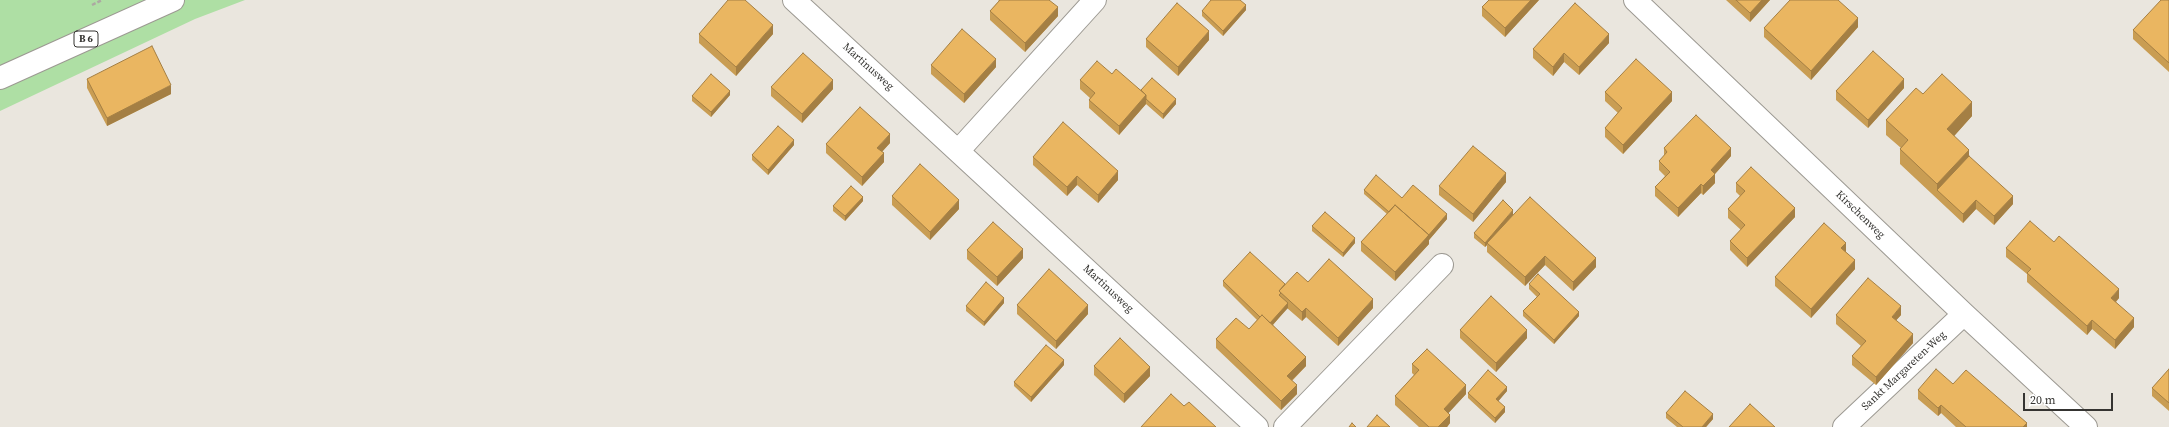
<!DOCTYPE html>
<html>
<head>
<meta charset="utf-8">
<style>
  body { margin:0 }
  #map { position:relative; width:2169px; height:427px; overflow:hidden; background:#eae6de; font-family:"Source Serif 4",serif }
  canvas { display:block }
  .scale { position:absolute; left:2023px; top:393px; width:90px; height:18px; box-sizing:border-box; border:2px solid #353431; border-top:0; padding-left:5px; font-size:12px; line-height:14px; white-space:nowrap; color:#353431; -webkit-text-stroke:3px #fff; paint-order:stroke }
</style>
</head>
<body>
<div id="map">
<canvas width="2169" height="427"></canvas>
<div class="scale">20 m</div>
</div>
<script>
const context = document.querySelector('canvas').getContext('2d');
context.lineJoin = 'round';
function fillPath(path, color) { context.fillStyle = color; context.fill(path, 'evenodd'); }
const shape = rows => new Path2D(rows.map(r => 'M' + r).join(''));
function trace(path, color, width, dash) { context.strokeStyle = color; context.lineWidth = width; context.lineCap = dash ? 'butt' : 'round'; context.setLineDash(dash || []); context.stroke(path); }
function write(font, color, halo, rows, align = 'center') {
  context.font = font + ' "Source Serif 4",serif'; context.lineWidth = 3; context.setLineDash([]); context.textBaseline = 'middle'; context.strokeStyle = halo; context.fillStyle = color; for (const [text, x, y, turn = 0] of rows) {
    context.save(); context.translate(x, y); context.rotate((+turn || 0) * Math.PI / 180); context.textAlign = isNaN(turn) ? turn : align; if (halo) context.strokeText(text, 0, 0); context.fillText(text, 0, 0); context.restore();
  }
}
fillPath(shape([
  [0,0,245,0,195,19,0,111]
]), '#aedfa4');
const street = shape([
  [794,0,1257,427],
  [1635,0,1964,314,2086,427],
  [959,150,1095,0],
  [1285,427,1442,265],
  [1844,427,1964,314]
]);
const primary = shape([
  [0,78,173,0]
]);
trace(street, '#9c9992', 24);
trace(primary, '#9c9992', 24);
trace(shape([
  [92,5,102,0]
]), '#aca9a2', 2.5, [4, 2]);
trace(street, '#fff', 22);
trace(primary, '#fff', 22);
fillPath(shape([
  [998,0,1049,0,1058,16,1025,52,990,20,990,11,999,1],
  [1539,0,1505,37,1482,16,1482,7],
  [1726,0,1770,0,1750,22],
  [2169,0,2169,72,2133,39,2133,30],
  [1246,10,1223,36,1202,16,1202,11],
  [1858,27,1811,80,1764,37,1764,28],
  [699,34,773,34,736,76,699,43],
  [1146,39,1209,40,1178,76,1146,47],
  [1609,43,1579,75,1564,62,1553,76,1533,58,1533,49],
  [931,65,996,67,964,103,931,74],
  [1112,74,1141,90,1176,104,1163,119,1146,104,1119,135,1089,108,1089,100,1090,98,1080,89,1080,80],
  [87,79,171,94,107,126,87,88],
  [771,87,833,89,802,123,771,96],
  [1904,88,1868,128,1836,100,1836,91],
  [1605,92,1672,101,1623,154,1605,137,1605,128,1618,113,1605,101],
  [1923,94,1972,116,1954,136,1969,156,2013,204,1994,225,1976,209,1963,223,1900,164,1900,149,1901,148,1886,135,1886,120],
  [730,95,711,117,692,101,692,96],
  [890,143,882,152,884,162,862,186,826,153,826,144],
  [794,145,768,175,752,160,752,155],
  [1664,148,1731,156,1715,174,1715,183,1703,195,1701,193,1678,217,1655,196,1655,187,1665,176,1659,170,1659,161,1664,156],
  [1033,157,1118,180,1098,203,1077,185,1067,196,1033,165],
  [1506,182,1473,222,1439,195,1439,186],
  [1736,183,1795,217,1747,267,1730,250,1730,241,1741,230,1728,218,1728,209,1740,196,1736,192],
  [1364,190,1402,198,1447,219,1429,240,1429,244,1395,281,1361,251,1361,242,1387,214,1364,194],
  [892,196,959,209,930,240,892,205],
  [863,201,845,221,833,211,833,206],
  [1513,215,1506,223,1596,267,1573,291,1545,265,1525,286,1487,252,1487,245,1485,247,1474,238,1474,233],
  [1312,226,1355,243,1343,257,1312,231],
  [2006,248,2119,298,2116,302,2134,327,2115,349,2092,329,2087,335,2027,282,2027,274,2006,257],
  [967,250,1023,258,997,286,967,259],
  [1846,252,1855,269,1811,318,1775,286,1775,277],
  [1223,281,1285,284,1308,282,1373,308,1338,346,1306,317,1302,321,1287,308,1273,325,1306,366,1292,381,1297,394,1281,410,1216,348,1216,339,1249,329,1257,320,1223,286],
  [1529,284,1579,316,1554,344,1523,316,1523,311,1537,297,1529,289],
  [1004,303,984,326,966,311,966,306],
  [1017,305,1088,314,1056,349,1017,314],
  [1836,315,1901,315,1896,320,1913,343,1876,385,1852,365,1852,356,1861,346,1836,324],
  [1460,330,1527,338,1496,372,1460,338],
  [1412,364,1466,394,1448,413,1450,423,1447,427,1419,427,1395,405,1395,396,1414,375,1412,373],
  [1064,365,1031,402,1014,386,1014,382],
  [1094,366,1150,376,1124,403,1094,375],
  [2169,369,2169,411,2152,396,2152,388],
  [1953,384,2027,427,1956,427,1941,413,1938,416,1918,399,1918,390],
  [1507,391,1498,401,1505,412,1495,423,1468,398,1468,393],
  [1666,413,1713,419,1706,427,1677,427,1666,418]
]), '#c99d53');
fillPath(shape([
  [1531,0,1539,0,1505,37,1505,28],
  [1762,0,1770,0,1750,22,1750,13],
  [1246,5,1246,10,1223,36,1223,31],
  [1058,7,1058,16,1025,52,1025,43],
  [1858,18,1858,27,1811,80,1811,71],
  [773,25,773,34,736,76,736,67],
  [1209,31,1209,40,1178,76,1178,67],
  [1609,34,1609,43,1579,75,1579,67],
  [1564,53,1564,62,1553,76,1553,67],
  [996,59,996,67,964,103,964,94],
  [1904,79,1904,88,1868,128,1868,120],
  [833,80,833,89,802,123,802,114],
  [171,85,171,94,107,126,107,118],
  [730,91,730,95,711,117,711,112],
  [1672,92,1672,101,1623,154,1623,145],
  [1146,95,1146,104,1119,135,1119,126],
  [1176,99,1176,104,1163,119,1163,114],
  [1972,102,1972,116,1947,144,1947,129],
  [890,134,890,143,877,157,877,148],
  [794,140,794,145,768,175,768,170],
  [1731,148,1731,156,1714,175,1715,174,1715,183,1703,195,1703,186,1711,170],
  [1969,150,1969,165,1937,190,1937,184],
  [884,153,884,162,862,186,862,177],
  [1118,171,1118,180,1098,203,1098,195],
  [1506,173,1506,182,1473,222,1473,214],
  [1077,176,1077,185,1067,196,1067,187],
  [1701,184,1701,193,1678,217,1678,208],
  [2013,196,2013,204,1994,225,1994,216],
  [863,197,863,201,845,221,845,216],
  [959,200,959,209,930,240,930,232],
  [1976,200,1976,209,1963,223,1963,214],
  [1795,208,1795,217,1747,267,1747,258],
  [1513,210,1513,215,1488,244,1487,243,1487,245,1485,247,1485,243],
  [1447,214,1447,219,1429,240,1429,244,1395,281,1395,272],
  [1355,238,1355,243,1343,257,1343,253],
  [1846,243,1846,252,1841,257,1841,248],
  [1023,249,1023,258,997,286,997,277],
  [1545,256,1545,265,1525,286,1525,277],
  [1596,258,1596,267,1573,291,1573,282],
  [1855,260,1855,269,1811,318,1811,309],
  [2119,289,2119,298,2111,307,2111,298],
  [1004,298,1004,303,984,326,984,322],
  [1373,299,1373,308,1338,346,1338,338],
  [1288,303,1288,308,1268,330,1268,325],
  [1088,305,1088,314,1056,349,1056,341],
  [1901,306,1901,315,1892,325,1892,317],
  [1306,308,1306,317,1302,321,1302,312],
  [1579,312,1579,316,1554,344,1554,340],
  [2134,318,2134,327,2115,349,2115,340],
  [2092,320,2092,329,2087,335,2087,326],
  [1527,330,1527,338,1496,372,1496,363],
  [1913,334,1913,343,1876,385,1876,377],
  [1306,357,1306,366,1287,385,1287,376],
  [1064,360,1064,365,1031,402,1031,397],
  [1150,367,1150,376,1124,403,1124,394],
  [1297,385,1297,394,1281,410,1281,401],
  [1466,385,1466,394,1444,418,1444,409],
  [1507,387,1507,391,1496,404,1496,399],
  [1941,405,1941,413,1938,416,1938,408],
  [1505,407,1505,412,1495,423,1495,418],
  [1713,414,1713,419,1706,427,1702,427],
  [1450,415,1450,423,1447,427,1438,427],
  [2027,423,2027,427,2023,427]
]), '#a47f44');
const building = shape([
  [728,0,745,0,773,25,736,67,699,34,728,0],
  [1000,0,1049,0,1058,7,1025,43,990,11,1000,0],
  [1211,0,1240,0,1246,5,1223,31,1202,11,1211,0],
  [1489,0,1531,0,1505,28,1482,7,1489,0],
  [1736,0,1762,0,1750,13,1736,0],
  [1790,0,1838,0,1858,18,1811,71,1764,28,1790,0],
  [2161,0,2169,0,2169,63,2133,30,2161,0],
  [1177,3,1209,31,1178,67,1146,39,1177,3],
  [1575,3,1609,34,1579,67,1564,53,1553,67,1533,49,1575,3],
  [962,29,996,59,964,94,931,65,962,29],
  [152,46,171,85,107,118,87,79,152,46],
  [1873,51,1904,79,1868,120,1836,91,1873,51],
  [803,53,833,80,802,114,771,87,803,53],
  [1636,59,1672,92,1623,145,1605,128,1622,108,1605,92,1636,59],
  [1097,61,1112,74,1116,69,1146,95,1119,126,1089,100,1095,93,1080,80,1097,61],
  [711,74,730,91,711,112,692,96,711,74],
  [1942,74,1972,102,1947,129,1969,150,1937,184,1900,149,1908,140,1886,120,1916,88,1923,94,1942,74],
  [1152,78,1176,99,1163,114,1146,99,1146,95,1141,90,1152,78],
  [860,107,890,134,877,148,884,153,862,177,826,144,860,107],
  [1696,115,1731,148,1711,170,1715,174,1703,186,1701,184,1678,208,1655,187,1670,172,1659,161,1667,152,1664,148,1696,115],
  [1063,122,1118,171,1098,195,1077,176,1067,187,1033,157,1063,122],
  [778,126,794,140,768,170,752,155,778,126],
  [1473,146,1506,173,1473,214,1439,186,1473,146],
  [1969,156,2013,196,1994,216,1976,200,1963,214,1937,190,1969,156],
  [920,164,959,200,930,232,892,196,920,164],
  [1751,167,1795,208,1747,258,1730,241,1745,225,1728,209,1745,191,1736,183,1751,167],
  [1376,175,1402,198,1413,185,1447,214,1427,237,1429,235,1395,205,1389,212,1364,190,1376,175],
  [851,186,863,197,845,216,833,206,851,186],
  [1530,197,1596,258,1573,282,1545,256,1525,277,1487,243,1530,197],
  [1503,200,1513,210,1485,243,1474,233,1503,200],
  [1395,205,1429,235,1395,272,1361,242,1395,205],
  [1325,212,1355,238,1343,253,1312,226,1325,212],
  [2030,221,2054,242,2059,236,2119,289,2111,298,2134,318,2115,340,2092,320,2087,326,2027,273,2031,269,2006,248,2030,221],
  [993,222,1023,249,997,277,967,250,993,222],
  [1824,223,1846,243,1841,248,1855,260,1811,309,1775,277,1824,223],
  [1250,252,1285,284,1279,291,1281,293,1279,295,1288,303,1270,323,1262,315,1260,317,1223,281,1250,252],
  [1329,259,1373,299,1338,338,1306,308,1302,312,1279,291,1297,272,1308,282,1329,259],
  [1049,269,1088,305,1056,341,1017,305,1049,269],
  [1538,274,1579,312,1554,340,1523,311,1540,294,1529,284,1538,274],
  [1868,278,1901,306,1892,317,1913,334,1876,377,1852,356,1866,341,1836,315,1868,278],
  [986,282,1004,298,984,322,966,306,986,282],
  [1491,296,1527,330,1496,363,1460,330,1491,296],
  [1262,315,1306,357,1287,376,1297,385,1281,401,1216,339,1236,318,1249,329,1262,315],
  [1120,338,1150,367,1124,394,1094,366,1120,338],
  [1046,345,1064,360,1031,397,1014,382,1046,345],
  [1427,349,1466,385,1444,409,1450,415,1438,427,1429,427,1395,396,1419,370,1412,364,1427,349],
  [1936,369,1953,384,1966,370,2027,423,2023,427,1966,427,1941,405,1938,408,1918,390,1936,369],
  [2169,369,2169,403,2152,388,2169,369],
  [1488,370,1507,387,1496,399,1505,407,1495,418,1468,393,1488,370],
  [1685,391,1713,414,1702,427,1683,427,1666,413,1685,391],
  [1171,394,1184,406,1189,402,1216,427,1141,427,1171,394],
  [1750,404,1775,427,1729,427,1750,404],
  [1377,415,1390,427,1367,427,1377,415],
  [1352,423,1356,427,1349,427,1352,423]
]);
fillPath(building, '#eab661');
trace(building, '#a47f44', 1);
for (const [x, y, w] of [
  [86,39,24]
]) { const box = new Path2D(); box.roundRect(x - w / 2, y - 8, w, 16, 3); context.fillStyle = '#fff'; context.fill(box); trace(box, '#353431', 1); }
write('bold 10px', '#353431', null, [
  ["B 6",86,39]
]);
write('11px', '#353431', '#fff', [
  ["Martinusweg",868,67,42],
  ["Kirschenweg",1860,215,44],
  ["Martinusweg",1108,289,43],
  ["Sankt Margareten-Weg",1904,371,-43]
]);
</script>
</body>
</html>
